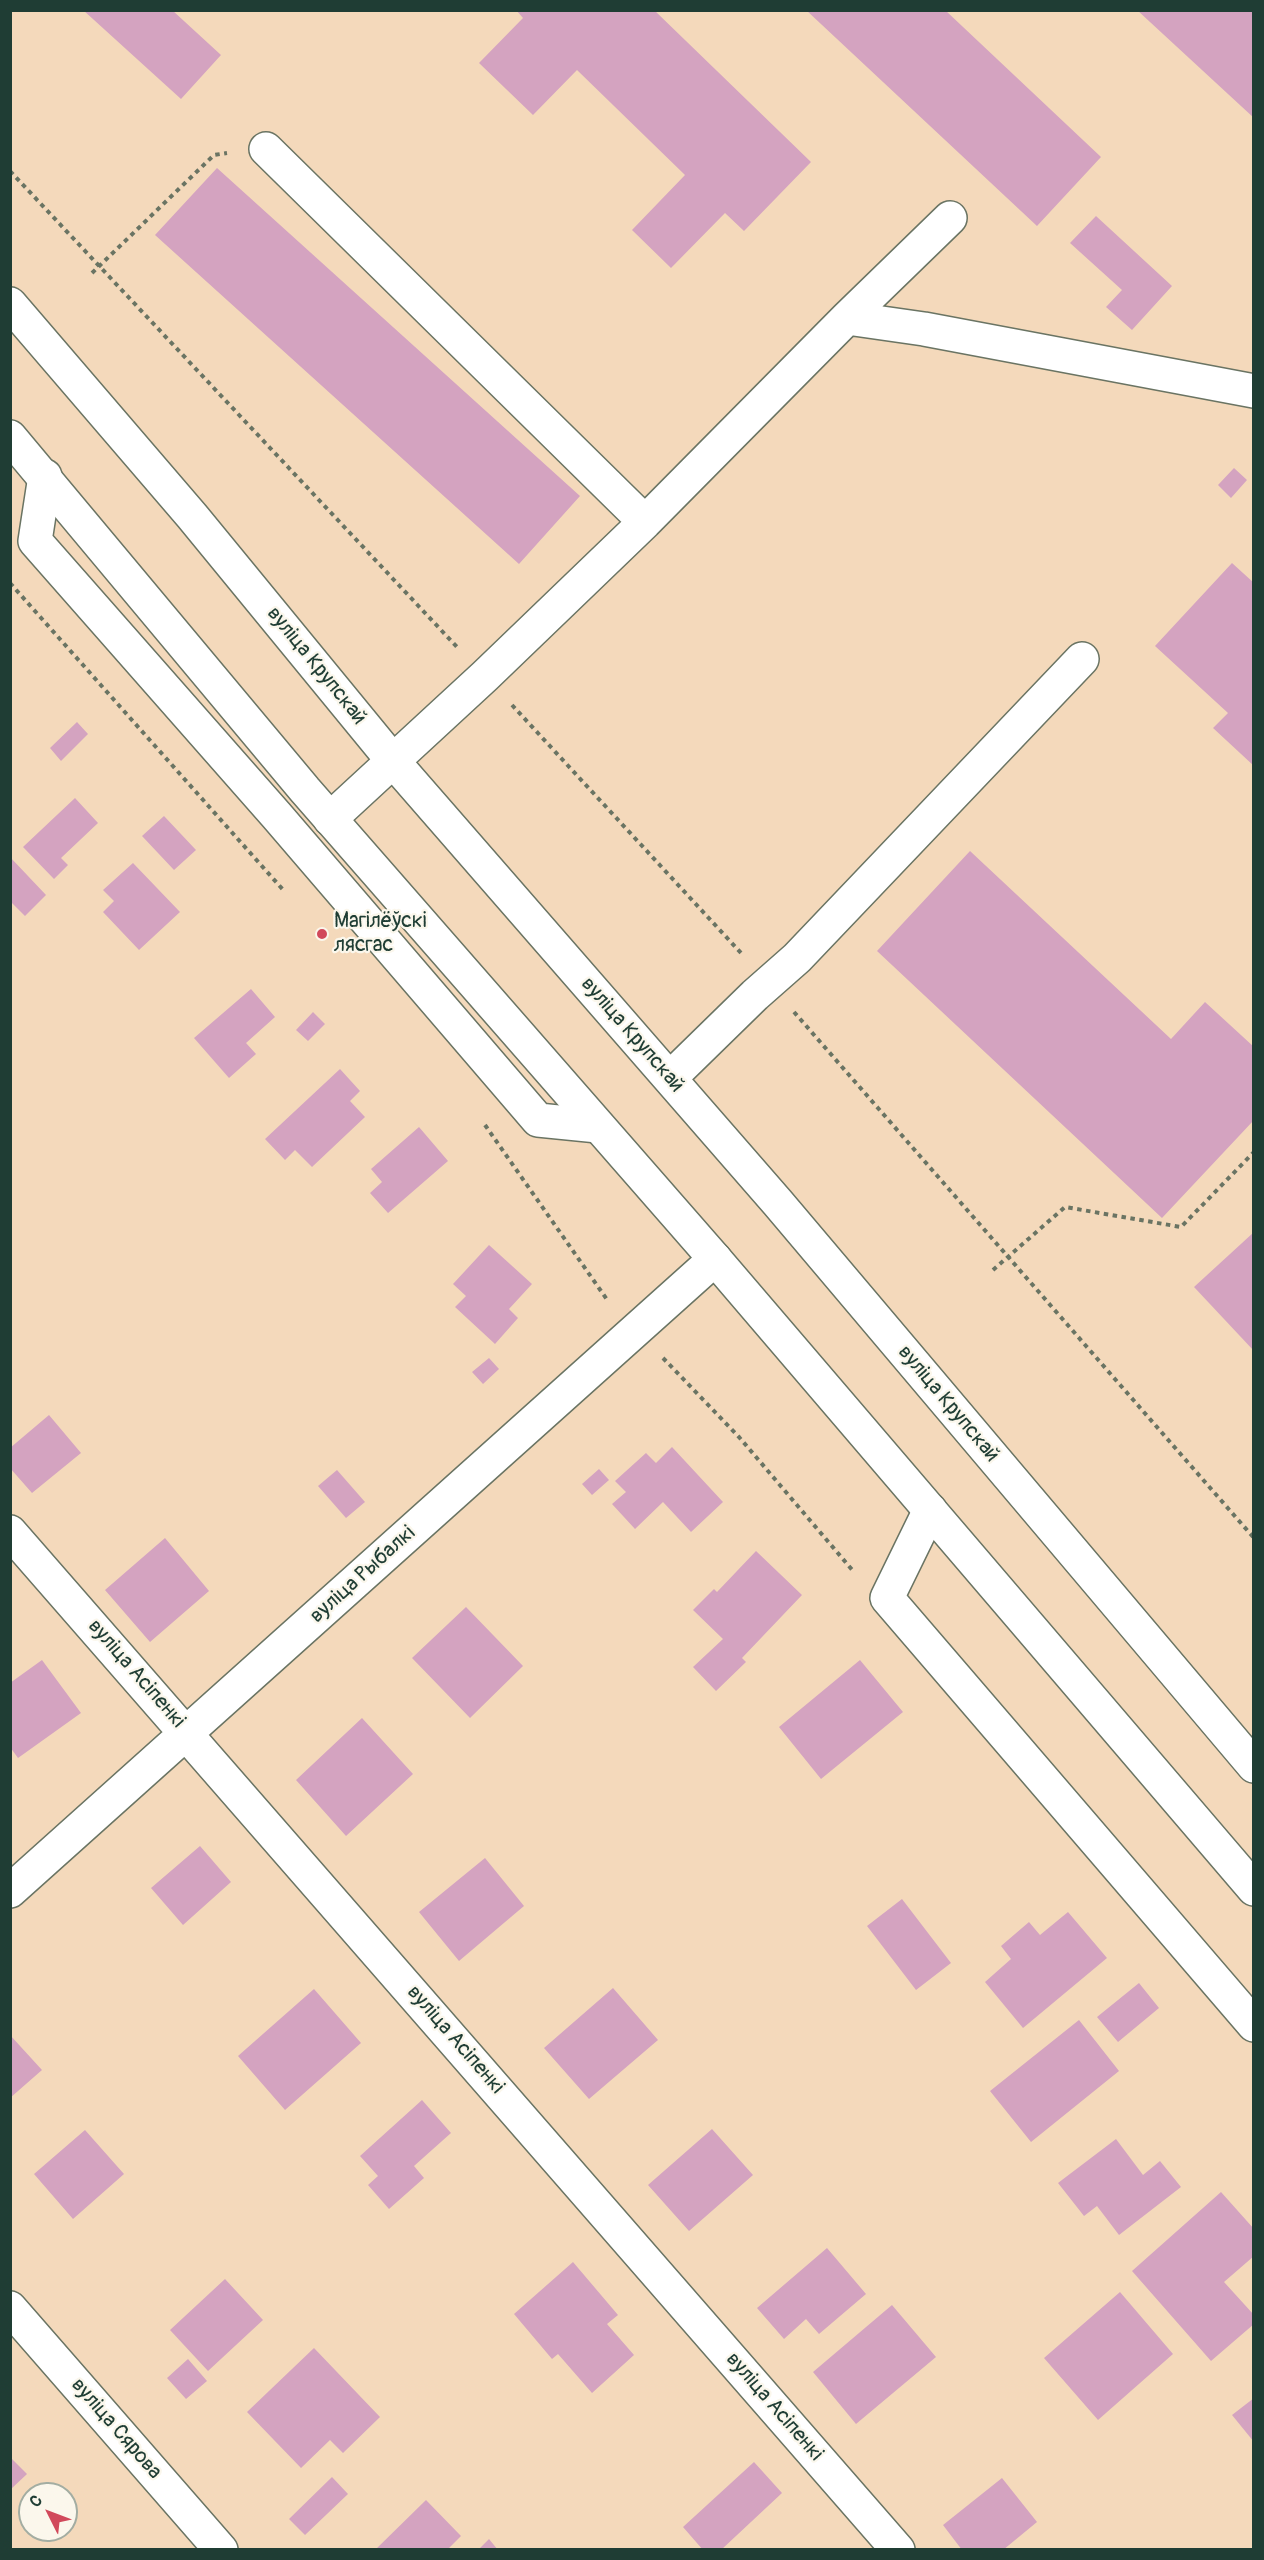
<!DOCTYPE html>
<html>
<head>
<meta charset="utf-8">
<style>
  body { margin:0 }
  #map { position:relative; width:1264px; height:2560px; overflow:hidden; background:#f4d9bb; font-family:Pangolin,sans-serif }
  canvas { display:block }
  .frame { position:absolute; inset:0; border:12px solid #1f3d34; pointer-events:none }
  .north { position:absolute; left:18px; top:2482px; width:60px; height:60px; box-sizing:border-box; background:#fbf7ec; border:2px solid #a3ada2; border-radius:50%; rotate:312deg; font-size:16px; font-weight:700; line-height:24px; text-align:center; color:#1f3d34 }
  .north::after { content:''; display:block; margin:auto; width:21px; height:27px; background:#d1495b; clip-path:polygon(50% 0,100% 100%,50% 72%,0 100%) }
</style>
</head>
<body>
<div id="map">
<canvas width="1264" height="2560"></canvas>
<div class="frame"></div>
<div class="north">С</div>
</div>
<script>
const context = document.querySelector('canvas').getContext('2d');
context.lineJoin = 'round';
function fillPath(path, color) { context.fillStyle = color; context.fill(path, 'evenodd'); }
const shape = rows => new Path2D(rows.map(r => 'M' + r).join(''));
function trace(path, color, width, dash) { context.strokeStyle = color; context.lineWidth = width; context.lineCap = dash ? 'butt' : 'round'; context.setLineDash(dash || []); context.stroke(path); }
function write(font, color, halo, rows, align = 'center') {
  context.font = font + ' Pangolin,sans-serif'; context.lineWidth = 4.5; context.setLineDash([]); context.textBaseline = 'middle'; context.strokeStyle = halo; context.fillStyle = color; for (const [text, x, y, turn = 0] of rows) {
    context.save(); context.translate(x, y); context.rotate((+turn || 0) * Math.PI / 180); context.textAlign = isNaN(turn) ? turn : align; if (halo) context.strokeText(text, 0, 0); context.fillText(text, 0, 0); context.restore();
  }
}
fillPath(shape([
  [83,10,172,10,221,55,181,99],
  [516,10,654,10,811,162,744,231,725,213,671,268,632,230,685,175,577,70,533,115,479,63,523,18],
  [806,10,945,10,1101,157,1037,226],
  [1137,10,1254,10,1254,118],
  [217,168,580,496,519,564,155,235],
  [1096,216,1172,286,1132,330,1106,307,1122,290,1070,243],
  [1234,468,1247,480,1231,498,1218,485],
  [1232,563,1254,583,1254,766,1213,728,1228,713,1155,646],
  [77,722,88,734,61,761,50,748],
  [75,798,98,823,61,858,68,865,54,879,23,847],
  [164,816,196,850,174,870,142,836],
  [970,851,1171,1039,1205,1002,1254,1047,1254,1120,1162,1218,877,951],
  [10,857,46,895,25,916,10,901],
  [133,863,180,912,139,950,103,912,114,901,103,890],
  [251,989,275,1017,246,1043,256,1054,229,1078,194,1038],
  [313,1012,325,1024,308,1041,296,1030],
  [340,1069,360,1091,350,1101,365,1117,312,1167,295,1150,285,1160,265,1139],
  [419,1127,448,1161,388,1213,370,1193,382,1182,371,1169],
  [1254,1232,1254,1351,1194,1287],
  [489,1245,532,1284,509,1309,518,1318,495,1344,455,1307,466,1296,453,1284],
  [489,1358,499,1369,483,1384,472,1372],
  [49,1415,81,1453,32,1493,10,1468,10,1448],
  [672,1447,723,1502,691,1532,663,1502,635,1529,612,1504,626,1492,615,1481,646,1453,656,1463],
  [599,1469,609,1480,592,1495,582,1484],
  [337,1470,365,1502,346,1518,318,1486],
  [165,1538,209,1591,150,1642,105,1590],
  [756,1551,802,1595,742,1658,746,1662,716,1691,693,1667,723,1639,693,1610,714,1589,717,1592],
  [466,1607,523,1666,470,1718,412,1658],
  [42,1660,81,1713,18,1758,10,1747,10,1683],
  [860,1660,903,1712,821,1779,779,1727],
  [362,1718,413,1774,346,1836,296,1780],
  [200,1846,231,1882,183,1925,151,1888],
  [485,1858,524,1906,459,1961,419,1912],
  [902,1899,951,1963,916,1990,867,1926],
  [1068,1912,1107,1958,1023,2028,985,1982,1011,1959,1001,1946,1029,1922,1040,1935],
  [1139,1983,1159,2008,1118,2042,1097,2017],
  [613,1988,658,2040,589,2099,544,2048],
  [314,1989,361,2043,285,2110,238,2056],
  [1079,2020,1119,2071,1031,2142,990,2091],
  [10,2035,42,2070,10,2098],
  [422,2100,451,2133,414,2166,424,2178,389,2209,368,2185,378,2176,360,2156],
  [712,2129,753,2175,689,2231,648,2185],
  [85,2130,124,2174,73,2219,34,2174],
  [1116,2139,1143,2175,1160,2161,1181,2187,1119,2235,1097,2206,1084,2216,1058,2183],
  [1221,2192,1254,2229,1254,2256,1224,2282,1254,2315,1254,2324,1211,2361,1132,2271],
  [827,2248,866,2294,819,2334,806,2319,784,2339,757,2308],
  [573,2262,618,2315,607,2324,634,2355,592,2393,558,2354,552,2359,514,2314],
  [225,2279,263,2320,208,2371,170,2330],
  [1120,2292,1173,2354,1098,2420,1044,2358],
  [892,2305,936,2357,856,2424,813,2372],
  [314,2348,380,2417,343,2453,330,2440,301,2468,247,2412],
  [188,2359,207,2381,186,2399,167,2378],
  [1254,2398,1254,2442,1232,2415],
  [10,2457,27,2474,10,2490],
  [754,2462,782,2493,721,2550,703,2550,683,2527],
  [332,2477,348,2494,305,2535,289,2519],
  [1002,2478,1037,2522,1003,2550,962,2550,943,2525],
  [426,2500,461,2536,447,2550,375,2550],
  [489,2539,498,2550,478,2550]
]), '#d4a3c0');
const minor = shape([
  [266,149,645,522],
  [847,318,950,218],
  [45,476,35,541,277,816,538,1120,598,1126],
  [330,819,485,676,645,522,847,318,924,329,1254,391],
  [670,1078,755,995,797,958,1082,659],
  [930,1510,887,1598,1254,2025],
  [10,1532,898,2550],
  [10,1891,715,1259],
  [10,2308,221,2550]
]);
const major = shape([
  [10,304,192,516,393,761,778,1203,1254,1766],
  [10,437,305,790,715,1259,1254,1889]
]);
trace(minor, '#6a7463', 36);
trace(major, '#6a7463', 36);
trace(shape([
  [10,171,457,647],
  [92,273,214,155,227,153],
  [10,583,285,892],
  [512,705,741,953],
  [794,1012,1254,1538],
  [485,1125,608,1301],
  [993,1270,1065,1207,1181,1227,1254,1152],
  [663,1358,739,1437,854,1572]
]), '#6a7463', 4, [4.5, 4.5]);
trace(minor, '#fff', 33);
trace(major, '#fff', 33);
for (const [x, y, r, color] of [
  [322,934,6,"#d1495b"]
]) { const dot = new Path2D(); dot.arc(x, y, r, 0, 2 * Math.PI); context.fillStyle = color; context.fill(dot); trace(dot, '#fbf7ec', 2); }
write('21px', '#1f3d34', '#fbf7ec', [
  ["вуліца Крупскай",316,666,51],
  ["вуліца Крупскай",632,1035,49],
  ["вуліца Крупскай",948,1404,50],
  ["вуліца Рыбалкі",363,1575,-42],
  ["вуліца Асіпенкі",136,1674,49],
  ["вуліца Асіпенкі",455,2040,49],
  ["вуліца Асіпенкі",774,2407,49],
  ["вуліца Сярова",116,2429,49]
]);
write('21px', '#1f3d34', '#fbf7ec', [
  ["Магілёўскі",334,922],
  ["лясгас",334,946]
], 'left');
</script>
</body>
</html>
